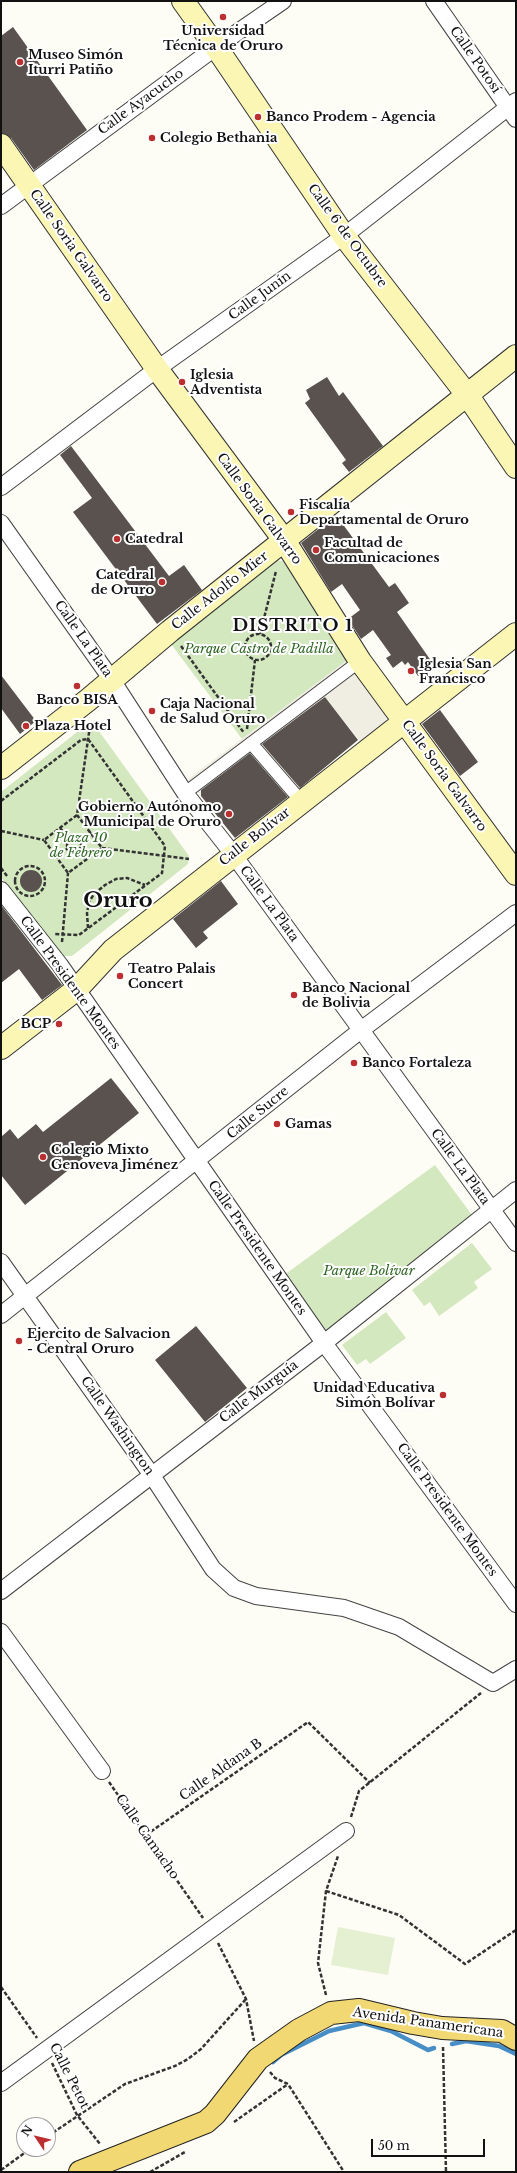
<!DOCTYPE html>
<html>
<head>
<meta charset="utf-8">
<style>
  body { margin:0 }
  #map { position:relative; width:517px; height:2173px; overflow:hidden; background:#fefdf5; font-family:"Libre Baskerville",serif }
  canvas { display:block }
  .frame { position:absolute; inset:0; border:2px solid #111; pointer-events:none }
  .north { position:absolute; left:16px; top:2117px; width:40px; height:40px; box-sizing:border-box; background:#fff; border:1px solid #a0a0a0; border-radius:50%; rotate:305deg; font-size:11px; font-weight:700; line-height:16px; text-align:center; color:#111 }
  .north::after { content:''; display:block; margin:auto; width:14px; height:18px; background:#bb2f30; clip-path:polygon(50% 0,100% 100%,50% 72%,0 100%) }
  .scale { position:absolute; left:371px; top:2139px; width:114px; height:18px; box-sizing:border-box; border:2px solid #111; border-top:0; padding-left:5px; font-size:12px; line-height:14px; white-space:nowrap; color:#111; -webkit-text-stroke:3px #fff; paint-order:stroke }
</style>
</head>
<body>
<div id="map">
<canvas width="517" height="2173"></canvas>
<div class="frame"></div>
<div class="north">N</div>
<div class="scale">50 m</div>
</div>
<script>
const context = document.querySelector('canvas').getContext('2d');
context.lineJoin = 'round';
function fillPath(path, color) { context.fillStyle = color; context.fill(path, 'evenodd'); }
const shape = rows => new Path2D(rows.map(r => 'M' + r).join(''));
function trace(path, color, width, dash) { context.strokeStyle = color; context.lineWidth = width; context.lineCap = dash ? 'butt' : 'round'; context.setLineDash(dash || []); context.stroke(path); }
function write(font, color, halo, rows, align = 'center') {
  context.font = font + ' "Libre Baskerville",serif'; context.lineWidth = 4; context.setLineDash([]); context.textBaseline = 'middle'; context.strokeStyle = halo; context.fillStyle = color; for (const [text, x, y, turn = 0] of rows) {
    context.save(); context.translate(x, y); context.rotate((+turn || 0) * Math.PI / 180); context.textAlign = isNaN(turn) ? turn : align; if (halo) context.strokeText(text, 0, 0); context.fillText(text, 0, 0); context.restore();
  }
}
fillPath(shape([
  [273,560,283,561,349,659,242,739,168,640],
  [86,725,96,727,189,856,188,864,72,956,58,956,1,877,1,792],
  [435,1165,472,1215,320,1336,280,1278],
  [472,1243,492,1269,474,1282,478,1288,439,1316,430,1302,424,1306,412,1290],
  [386,1312,406,1338,370,1364,366,1359,357,1365,342,1345]
]), '#d3e8bf');
fillPath(shape([
  [338,1927,395,1938,388,1975,331,1965]
]), '#e4f0d1');
fillPath(shape([
  [349,659,387,716,384,729,363,745,325,697,295,720,293,717,267,737,308,791,293,802,253,750,201,789,201,796,188,779]
]), '#f0ede3');
trace(shape([
  [452,2044,466,2041,499,2046,516,2054],
  [273,2062,281,2055,329,2031,364,2023,391,2031,428,2050,434,2048]
]), '#478ec7', 4.5);
fillPath(shape([
  [13,27,87,130,34,170,11,138,1,133,1,36],
  [327,377,339,396,343,392,383,446,349,472,342,463,346,460,305,403,310,399,306,390],
  [71,446,169,576,184,565,202,590,157,624,73,512,92,498,60,455],
  [336,515,389,587,395,583,409,603,397,612,434,665,418,676,408,662,405,665,402,661,393,668,386,658,391,655,373,630,361,639,348,619,360,610,342,584,331,592,301,543],
  [1,675,36,721,20,734,1,708],
  [325,697,358,740,300,788,262,744],
  [440,710,478,762,460,776,422,724],
  [250,753,288,797,235,838,201,796,201,790],
  '20 881a11 11 0 1 1 22 0a11 11 0 1 1-22 0Z',
  [221,881,238,904,203,932,208,938,196,948,173,919],
  [1,905,62,985,42,1000,19,969,1,983],
  [111,1078,139,1113,25,1205,1,1175,1,1137,10,1129,18,1139,36,1124,43,1132],
  [196,1326,247,1388,205,1422,155,1360]
]), '#59524e');
const pedestrian = shape([
  [251,743,301,801],
  [185,793,360,661]
]);
const minor = shape([
  [434,1,516,119],
  [1,206,216,47,283,1],
  [1,487,157,369,344,236,516,101],
  [1,523,112,680,185,793,233,854,516,1243],
  [1,890,60,965,324,1343,516,1604],
  [1,1262,151,1474,213,1569,234,1588,256,1596,344,1608,399,1627,493,1683,516,1669],
  [1,1315,361,1030,516,913],
  [1,1591,324,1343,516,1190],
  [1,1632,102,1771],
  [1,2083,346,1831]
]);
const secondary = shape([
  [183,1,216,47,344,236,468,396,516,467],
  [1,145,157,369,284,540,360,661,516,874],
  [1,768,88,700,170,631,516,356],
  [1,1048,77,989,113,950,516,634]
]);
const primary = shape([
  [80,2172,206,2122,215,2114,258,2059,299,2030,331,2013,359,2010,413,2023,442,2028,502,2031,516,2039]
]);
trace(pedestrian, '#444', 14);
trace(minor, '#444', 18);
trace(secondary, '#333', 24);
trace(primary, '#222', 24);
trace(shape([
  '245 647a13 13 0 1 1 26 0a13 13 0 1 1-26 0Z',
  [260,634,276,571],
  [181,646,244,733],
  [247,729,255,660],
  [1,801,81,740,88,739,165,846,162,873,79,935,55,934],
  [77,815,44,840,68,873,102,848,77,815,90,726],
  [60,828,70,840],
  [1,831,44,840],
  '67 845a7 7 0 1 1 14 0a7 7 0 1 1-14 0Z',
  [80,841,91,832],
  [102,848,189,859],
  [78,851,86,860],
  [57,858,68,848],
  '15 881a15 15 0 1 1 30 0a15 15 0 1 1-30 0Z',
  [1,868,7,876],
  [88,928,87,913,89,902,94,894,105,885,116,879,127,878,145,885],
  [62,942,68,873],
  [109,1782,203,1918],
  [351,1817,359,1791,481,1693],
  [146,1835,308,1722,370,1783],
  [326,1891,399,1915,465,1964,516,1930],
  [218,1943,246,1999,254,2041],
  [1,1987,37,2038],
  [326,1995,318,1963,326,1891,338,1856],
  [443,2047,446,2172],
  [52,2063,77,2115,100,2144],
  [270,2072,275,2078,288,2084,344,2172],
  [234,2122,288,2084],
  [48,2136,125,2084,175,2066,188,2059,201,2049,246,1999],
  [1,2170,30,2149],
  [150,2172,185,2152]
]), '#333', 2.5, [4, 2]);
trace(pedestrian, '#fff', 12);
trace(minor, '#fff', 16);
trace(secondary, '#fbf6b4', 22);
trace(primary, '#f1d873', 22);
for (const [x, y, r, color] of [
  [223,17,4,"#bb2f30"],
  [20,62,4,"#bb2f30"],
  [258,117,4,"#bb2f30"],
  [152,138,4,"#bb2f30"],
  [182,382,4,"#bb2f30"],
  [291,512,4,"#bb2f30"],
  [117,539,4,"#bb2f30"],
  [316,550,4,"#bb2f30"],
  [162,582,4,"#bb2f30"],
  [411,671,4,"#bb2f30"],
  [77,686,4,"#bb2f30"],
  [152,711,4,"#bb2f30"],
  [26,726,4,"#bb2f30"],
  [229,814,4,"#bb2f30"],
  [120,976,4,"#bb2f30"],
  [294,995,4,"#bb2f30"],
  [59,1024,4,"#bb2f30"],
  [354,1063,4,"#bb2f30"],
  [277,1124,4,"#bb2f30"],
  [43,1157,4,"#bb2f30"],
  [19,1341,4,"#bb2f30"],
  [443,1395,4,"#bb2f30"]
]) { const dot = new Path2D(); dot.arc(x, y, r, 0, 2 * Math.PI); context.fillStyle = color; context.fill(dot); trace(dot, '#fff', 1.5); }
write('bold 13px', '#111', '#fff', [
  ["Universidad",223,31,"center"],
  ["Técnica de Oruro",223,46,"center"],
  ["Museo Simón",28,55],
  ["Iturri Patiño",28,70],
  ["Banco Prodem - Agencia",266,117],
  ["Colegio Bethania",160,138],
  ["Iglesia",190,375],
  ["Adventista",190,390],
  ["Fiscalía",299,505],
  ["Departamental de Oruro",299,520],
  ["Catedral",125,539],
  ["Facultad de",324,543],
  ["Comunicaciones",324,558],
  ["Catedral",154,575,"right"],
  ["de Oruro",154,590,"right"],
  ["Iglesia San",419,664],
  ["Francisco",419,679],
  ["Banco BISA",77,700,"center"],
  ["Caja Nacional",160,704],
  ["de Salud Oruro",160,719],
  ["Plaza Hotel",34,726],
  ["Gobierno Autónomo",221,807,"right"],
  ["Municipal de Oruro",221,822,"right"],
  ["Teatro Palais",128,969],
  ["Concert",128,984],
  ["Banco Nacional",302,988],
  ["de Bolivia",302,1003],
  ["BCP",51,1024,"right"],
  ["Banco Fortaleza",362,1063],
  ["Gamas",285,1124],
  ["Colegio Mixto",51,1150],
  ["Genoveva Jiménez",51,1165],
  ["Ejercito de Salvacion",27,1334],
  ["- Central Oruro",27,1349],
  ["Unidad Educativa",435,1388,"right"],
  ["Simón Bolívar",435,1403,"right"]
], 'left');
write('13px', '#111', '#fff', [
  ["Calle Potosí",475,60,55],
  ["Calle Ayacucho",141,102,-36],
  ["Calle 6 de Octubre",347,236,54],
  ["Calle Soria Galvarro",71,246,55],
  ["Calle Junín",260,296,-36],
  ["Calle Soria Galvarro",259,509,54],
  ["Calle Adolfo Mier",220,591,-38],
  ["Calle La Plata",83,639,55],
  ["Calle Soria Galvarro",444,776,54],
  ["Calle Bolívar",255,837,-38],
  ["Calle La Plata",269,904,54],
  ["Calle Presidente Montes",70,983,54],
  ["Calle Sucre",258,1113,-39],
  ["Calle La Plata",460,1167,54],
  ["Calle Presidente Montes",257,1248,55],
  ["Calle Murguía",259,1392,-37],
  ["Calle Washington",117,1426,55],
  ["Calle Presidente Montes",447,1510,54],
  ["Calle Aldana B",221,1770,-35],
  ["Calle Camacho",147,1837,55],
  ["Avenida Panamericana",428,2023,8],
  ["Calle Petot",69,2076,63]
]);
write('italic 13px', '#2e6623', '#fff', [
  ["Parque Castro de Padilla",259,649],
  ["Plaza 10",81,838],
  ["de Febrero",81,853],
  ["Parque Bolívar",369,1271]
]);
context.letterSpacing = '1px';
write('bold 17px', '#111', '#fff', [
  ["DISTRITO 1",293,626]
]);
context.letterSpacing = '0px';
write('bold 21px', '#111', '#fff', [
  ["Oruro",118,901]
]);
</script>
</body>
</html>
